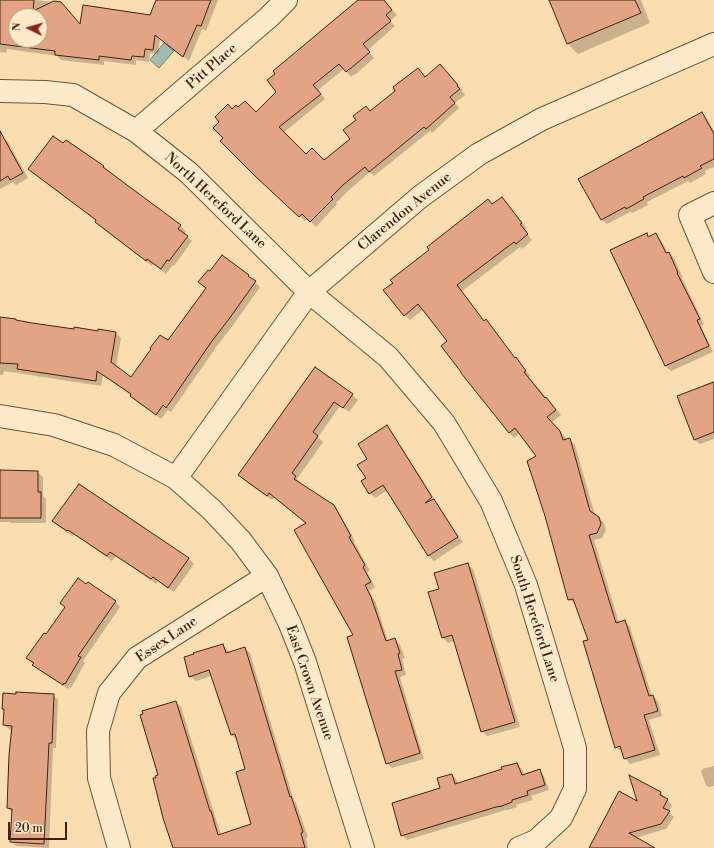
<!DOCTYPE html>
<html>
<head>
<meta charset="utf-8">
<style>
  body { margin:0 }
  #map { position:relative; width:714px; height:848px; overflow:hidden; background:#fbdeaf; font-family:"Libre Bodoni",serif }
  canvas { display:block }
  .north { position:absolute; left:8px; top:8px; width:40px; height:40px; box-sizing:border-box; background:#fceacb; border:1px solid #b29a81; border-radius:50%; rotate:275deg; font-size:11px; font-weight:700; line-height:16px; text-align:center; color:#422113 }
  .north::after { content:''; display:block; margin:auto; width:14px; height:18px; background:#8f2418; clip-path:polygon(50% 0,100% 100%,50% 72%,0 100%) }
  .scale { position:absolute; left:8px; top:822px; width:59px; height:18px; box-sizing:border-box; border:2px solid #422113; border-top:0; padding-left:5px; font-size:12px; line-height:14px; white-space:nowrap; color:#422113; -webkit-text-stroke:3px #fceacb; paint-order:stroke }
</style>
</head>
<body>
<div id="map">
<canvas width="714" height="848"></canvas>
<div class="north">N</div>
<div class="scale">20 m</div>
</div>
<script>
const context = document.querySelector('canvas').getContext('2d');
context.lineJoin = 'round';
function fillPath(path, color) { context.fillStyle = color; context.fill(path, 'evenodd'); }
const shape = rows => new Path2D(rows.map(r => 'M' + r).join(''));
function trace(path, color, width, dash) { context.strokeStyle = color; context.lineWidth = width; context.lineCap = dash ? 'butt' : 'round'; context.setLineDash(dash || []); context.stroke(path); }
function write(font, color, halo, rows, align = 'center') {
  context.font = font + ' "Libre Bodoni",serif'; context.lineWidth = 3.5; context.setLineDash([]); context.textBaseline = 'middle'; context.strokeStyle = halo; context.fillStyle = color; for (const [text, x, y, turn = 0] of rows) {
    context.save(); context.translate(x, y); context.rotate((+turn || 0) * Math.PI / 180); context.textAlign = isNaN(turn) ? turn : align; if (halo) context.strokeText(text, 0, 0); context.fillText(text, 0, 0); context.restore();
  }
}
const water = shape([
  [164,43,174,51,159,68,150,60,164,43]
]);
fillPath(water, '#a0bbb2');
trace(water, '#7a7d72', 1);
fillPath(shape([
  [0,0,36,0,61,3,81,26,150,16,157,0,218,0,206,31,202,29,189,61,160,39,158,54,150,53,149,62,136,60,136,65,104,61,104,65,61,60,57,56,7,49,6,53,0,52],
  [16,16,40,16,40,40,16,40],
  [368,0,383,0,397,15,390,21,395,26,368,50,374,58,356,74,355,74,351,77,344,69,318,90,325,99,283,133,306,156,324,161,351,139,370,112,397,91,418,69,426,77,445,71,463,90,462,91,465,95,455,103,459,108,432,133,430,131,374,176,370,172,349,190,336,203,337,204,316,227,308,219,305,221,221,141,224,138,232,110,238,108,256,114],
  [550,0,641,0,650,23,578,54,568,44],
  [702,113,707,119,714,131,714,167,705,171,706,174,690,183,688,181,647,202,648,205,632,213,630,212,607,224,601,219],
  [3,137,8,142,28,178,16,185,13,182,0,189,0,138],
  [63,145,103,167,123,183,180,226,186,231,184,234,192,241,174,266,173,265,166,274,153,264,152,266,101,227,96,222,97,221,34,174,29,169],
  [502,198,527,228,524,230,532,240,522,249,520,247,462,291,485,322,491,326,516,360,531,376,529,377,561,415,552,422,565,437,566,440,569,439,575,445,595,515,604,523,606,530,602,538,594,540,619,623,625,621,630,627,652,696,653,696,658,701,662,716,649,720,660,755,630,764,625,758,623,752,622,752,616,747,589,640,576,604,575,604,569,599,538,457,520,433,514,438,509,433,462,373,449,341,424,309,410,320,405,315,493,205],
  [646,235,649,238,656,235,661,240,668,254,669,253,674,258,683,278,682,278,704,324,701,326,713,352,671,371,665,366,612,250],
  [248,276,260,287,234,324,217,346,171,412,168,410,161,419,136,401,131,395,103,375,101,386,4,371,3,375,0,375,0,318,75,330,99,332,99,330,116,333,121,338,116,367,131,378,168,342,206,288,200,282],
  [315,368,352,395,358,400,349,412,340,406,318,437,323,442,297,479,300,482,300,484,333,506,339,512,355,541,354,542,370,571,367,572,375,587,369,591,376,603,388,642,395,639,400,645,405,658,402,659,406,675,400,677,424,759,392,768,387,763,354,636,307,524,274,498,272,500,244,480,239,475],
  [714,381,714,439,700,444,694,439,704,387,703,385],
  [387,427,392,432,437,503,436,503,463,542,434,561,429,556,388,490,375,498,370,493,367,478,368,459],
  [0,471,37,472,43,477,43,496,46,499,46,523,11,523,10,522,0,522],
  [79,485,189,559,194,564,174,592,158,581,156,584,116,556,112,561,74,534,72,536,58,526,53,521],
  [467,564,473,569,520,727,487,736,482,731,455,641,448,643,443,638,440,589],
  [115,601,120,607,83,661,85,663,71,688,69,687,68,689,39,670,27,658,47,636],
  [223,645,228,650,229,653,245,648,250,653,294,801,296,803,308,837,306,838,308,848,174,848,159,776,176,702,181,707,221,835,253,825,247,769,237,740,231,734,212,676,196,681,190,676],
  [53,695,58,700,56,748,53,748,49,848,16,846,11,841,12,812,8,808,12,730,10,730,4,725,5,711,3,709],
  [517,764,522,769,524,775,539,770,544,776,549,790,531,796,533,800,516,805,517,807,508,810,506,810,407,840,402,835,452,775,457,780,458,784,503,770],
  [714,766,714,786,708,787,706,785,701,771,702,771,702,769],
  [631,777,661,793,672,805,669,812,674,817,666,829,635,838,650,848,590,848,639,803]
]), '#0003');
const building = shape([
  [0,0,34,0,33,11,54,1,61,2,80,24,83,5,150,15,156,0,211,0,201,26,197,25,183,57,155,35,153,50,145,49,144,57,132,56,131,60,99,56,99,60,55,55,55,51,0,44,0,0],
  [16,16,40,16,40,40,16,40,16,16],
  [358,0,384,0,392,10,386,15,391,21,363,44,370,52,350,69,349,69,346,72,339,64,313,85,321,94,279,127,306,154,312,148,324,160,350,139,343,130,356,120,353,116,366,106,370,111,395,91,393,87,418,68,425,77,440,64,458,85,457,86,460,89,450,97,455,103,426,129,424,127,369,172,365,167,343,185,331,197,333,199,310,222,302,214,299,217,256,177,220,141,223,138,213,128,219,122,215,117,228,104,232,109,236,105,238,107,245,101,256,112,276,92,267,80,275,74,273,71,358,0],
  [549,0,635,0,641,13,567,44,549,0],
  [702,112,714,134,714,159,700,166,702,168,684,178,683,176,643,197,644,199,626,209,625,207,601,220,578,179,702,112],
  [0,131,23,173,10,180,8,176,0,181,0,131],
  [53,136,63,143,66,140,104,166,103,167,123,182,181,225,178,229,188,236,169,261,167,260,161,269,147,259,146,261,95,222,96,220,28,169,53,136],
  [502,197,522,223,520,224,528,234,516,244,514,242,457,285,484,321,486,319,515,358,516,357,526,371,524,372,545,398,546,397,556,410,547,417,560,431,563,440,570,438,590,511,599,517,601,524,597,533,589,535,616,623,625,620,649,696,653,695,658,711,644,715,655,750,624,759,620,746,615,748,583,641,588,640,573,599,568,600,545,516,527,461,536,456,515,428,509,433,461,373,461,372,441,346,447,341,418,304,404,316,383,290,393,283,390,280,429,250,427,247,488,199,492,204,502,197],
  [647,233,648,237,656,233,666,253,669,252,678,273,677,273,700,319,697,320,709,346,665,366,610,250,647,233],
  [222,255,249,275,248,276,256,281,229,319,212,341,166,408,163,405,156,415,130,396,131,394,97,371,96,381,17,369,18,364,0,363,0,317,16,319,16,320,32,323,74,329,74,327,98,331,98,329,116,332,111,362,131,377,151,349,150,348,160,335,168,340,206,288,198,282,208,270,210,271,222,255],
  [315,367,353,394,343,408,334,402,313,432,318,436,292,473,296,476,294,479,334,505,351,536,349,537,365,565,363,567,371,582,365,585,371,597,386,641,395,638,400,653,398,654,402,670,395,671,420,753,386,764,347,637,353,635,294,530,306,523,269,493,267,496,238,475,315,367],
  [714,382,714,432,694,440,677,396,714,382],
  [387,425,432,497,425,503,434,499,458,537,428,556,383,485,369,494,361,481,366,478,357,465,367,459,358,444,387,425],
  [0,470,38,471,38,492,41,492,41,518,0,518,0,470],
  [79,484,189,558,168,588,153,577,151,579,110,552,107,556,68,530,67,531,52,521,79,484],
  [468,563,515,722,481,732,452,635,442,638,428,592,439,589,434,573,468,563],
  [78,578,86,584,88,582,116,601,78,656,81,657,65,684,64,683,63,685,32,665,34,663,26,658,44,633,46,634,65,607,60,603,78,578],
  [223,644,226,653,245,647,290,797,291,796,303,832,301,833,305,848,173,848,163,818,153,778,156,778,155,776,158,775,140,715,143,714,142,711,176,701,210,811,211,811,218,835,251,824,236,772,245,769,235,734,231,735,209,670,189,677,184,657,194,654,193,653,223,644],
  [16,692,54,694,52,743,49,743,44,844,10,842,12,809,7,808,9,755,12,726,3,725,4,709,2,709,3,693,16,694,16,692],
  [517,763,522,775,540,769,545,785,527,791,528,795,512,800,512,802,502,806,496,807,401,836,392,803,440,788,437,778,452,774,455,784,502,769,501,767,517,763],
  [629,775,661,792,660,795,668,799,663,808,670,811,661,824,629,833,655,848,589,848,619,791,637,801,629,775]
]);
fillPath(building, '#e3a483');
trace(building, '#422113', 1);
const minor = shape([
  [0,91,45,92,73,95,136,131,189,173,309,292,388,357,444,423,491,501,526,585,575,748,575,789,561,818,536,841,519,848],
  [136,131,269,17,286,0],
  [714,203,690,215,714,272],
  [0,416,54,425,114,445,176,478,212,510,241,541,267,576,290,624,305,662,363,848],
  [176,478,309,292,420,197,479,154,542,119,714,44],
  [119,848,99,778,98,731,109,693,137,658,267,576]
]);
trace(minor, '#70503a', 24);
trace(minor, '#fceacb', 22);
write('14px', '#422113', '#fceacb', [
  ["Pitt Place",212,67,-41],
  ["North Hereford Lane",215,201,43],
  ["Clarendon Avenue",405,212,-39],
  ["South Hereford Lane",534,619,72],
  ["Essex Lane",167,640,-34],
  ["East Crown Avenue",309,683,71]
]);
</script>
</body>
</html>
